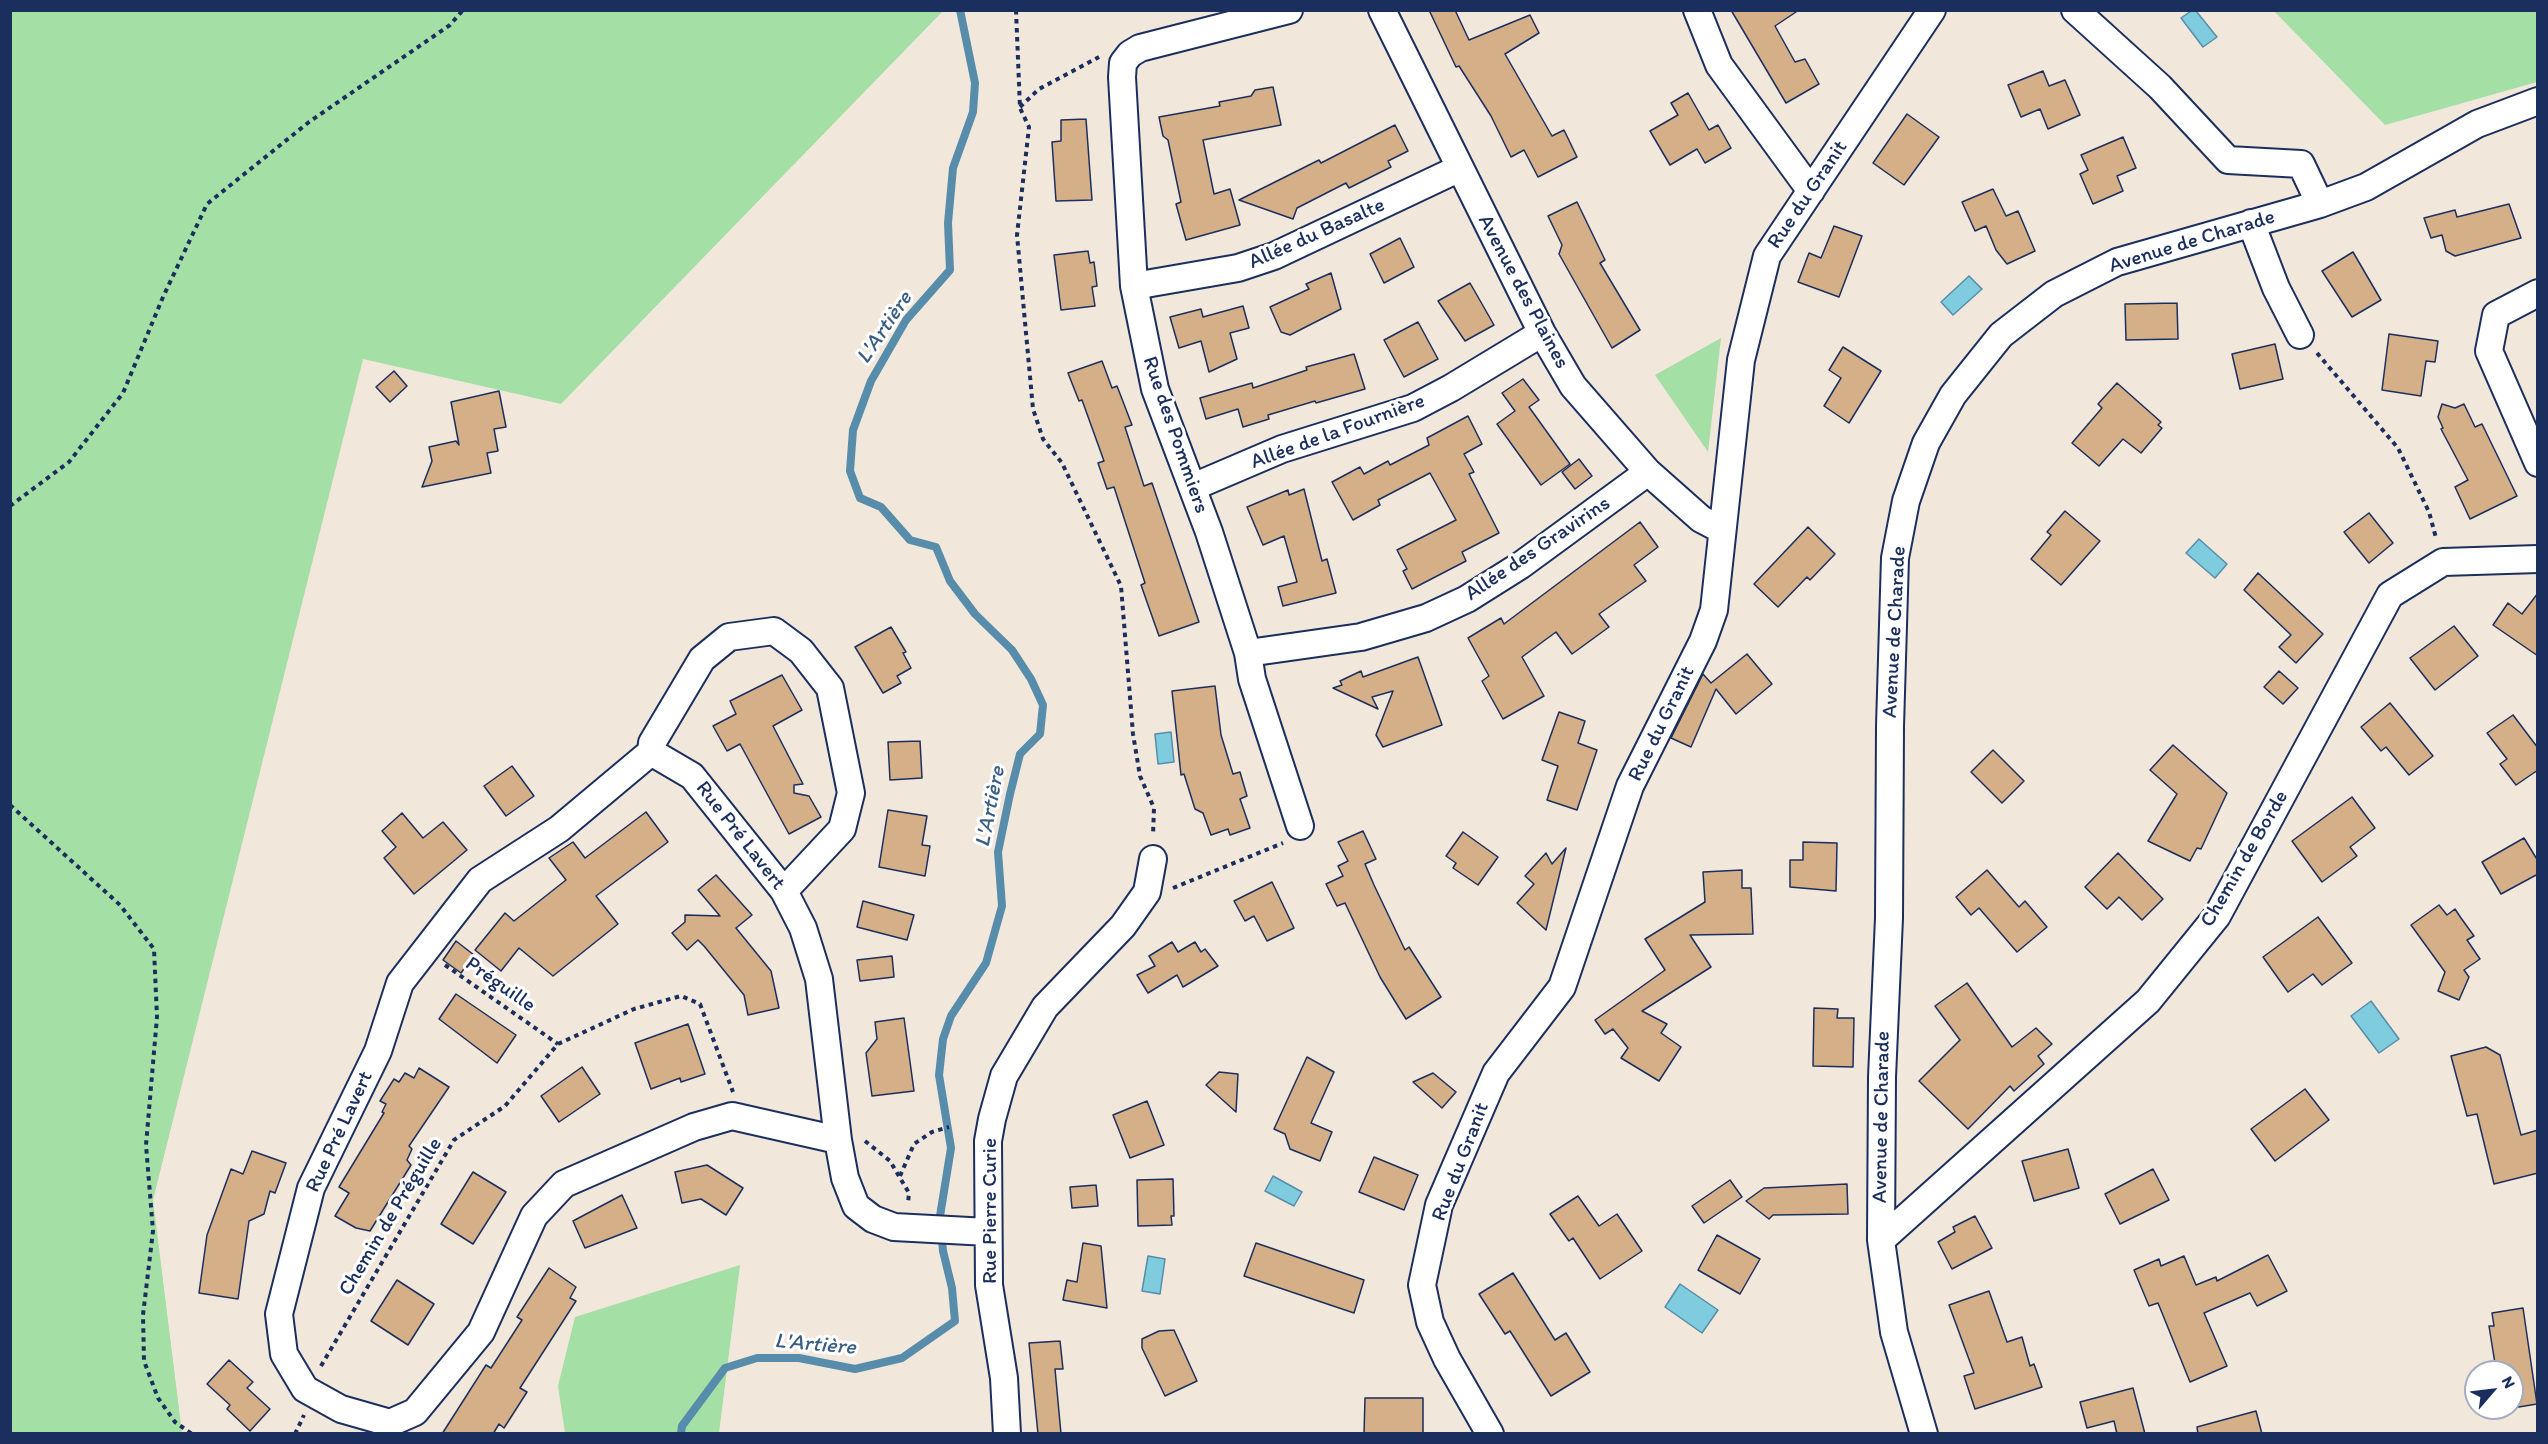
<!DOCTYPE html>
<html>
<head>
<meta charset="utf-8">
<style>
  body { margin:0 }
  #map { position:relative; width:2548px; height:1444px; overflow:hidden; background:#f2e7db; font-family:Itim,sans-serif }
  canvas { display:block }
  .frame { position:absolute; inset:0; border:12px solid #1b2f5e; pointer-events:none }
  .north { position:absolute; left:2464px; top:1360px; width:60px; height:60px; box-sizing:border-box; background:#fff; border:2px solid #a4acbf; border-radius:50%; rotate:62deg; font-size:16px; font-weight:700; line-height:24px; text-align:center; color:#1b2f5e }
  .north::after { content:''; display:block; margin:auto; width:21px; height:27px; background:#1b2f5e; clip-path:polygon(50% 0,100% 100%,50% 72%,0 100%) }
</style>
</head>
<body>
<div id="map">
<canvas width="2548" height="1444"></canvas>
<div class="frame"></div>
<div class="north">N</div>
</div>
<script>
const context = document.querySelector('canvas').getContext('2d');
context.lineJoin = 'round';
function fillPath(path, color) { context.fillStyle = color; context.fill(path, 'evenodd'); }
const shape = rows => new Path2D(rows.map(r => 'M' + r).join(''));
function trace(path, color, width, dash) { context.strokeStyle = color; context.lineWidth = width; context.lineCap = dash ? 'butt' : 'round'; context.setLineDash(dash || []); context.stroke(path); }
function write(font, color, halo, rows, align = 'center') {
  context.font = font + ' Itim,sans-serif'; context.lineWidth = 6; context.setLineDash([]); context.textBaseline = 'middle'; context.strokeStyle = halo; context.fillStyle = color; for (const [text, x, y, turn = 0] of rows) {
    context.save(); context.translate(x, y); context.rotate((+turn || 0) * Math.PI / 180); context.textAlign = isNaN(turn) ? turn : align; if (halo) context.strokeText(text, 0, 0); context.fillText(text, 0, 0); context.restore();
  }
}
fillPath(shape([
  [10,11,943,11,561,404,363,359,153,1200,182,1433,11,1433],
  [2274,11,2537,11,2537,82,2385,125],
  [1721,338,1708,452,1655,375],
  [740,1265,719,1433,565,1433,558,1386,575,1317]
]), '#a4dfa5');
const water = shape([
  [2191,11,2196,11,2217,37,2203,47,2181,18,2191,11],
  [1969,276,1982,289,1953,315,1941,302,1969,276],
  [2199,539,2227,564,2215,578,2186,553,2199,539],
  [1171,732,1174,762,1158,764,1155,734,1171,732],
  [2371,1001,2399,1039,2379,1053,2351,1016,2371,1001],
  [1273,1176,1302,1192,1294,1206,1265,1191,1273,1176],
  [1148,1256,1165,1259,1160,1294,1142,1291,1148,1256],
  [1680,1284,1718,1310,1702,1333,1665,1307,1680,1284]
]);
fillPath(water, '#7fccdf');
trace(water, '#578dab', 1.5);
trace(shape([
  [681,1434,682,1426,725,1368,757,1358,799,1358,855,1369,902,1358,955,1321,952,1288,943,1251,940,1216,951,1148,939,1075,943,1039,951,1016,986,963,1002,906,998,852,1010,794,1020,754,1040,734,1043,705,1031,679,1012,650,975,614,950,581,936,547,910,540,881,507,860,498,850,471,853,430,871,381,906,320,950,270,948,223,953,168,973,112,975,83,960,10]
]), '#578dab', 8);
const building = shape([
  [1429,10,1455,10,1469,40,1530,15,1539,33,1505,54,1552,136,1564,130,1577,157,1538,177,1524,150,1511,157,1491,116,1459,66,1456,67,1429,10],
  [1731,10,1799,10,1775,26,1795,62,1805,59,1819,84,1786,103,1731,10],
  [2043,71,2049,86,2065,80,2080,115,2048,129,2040,109,2021,117,2008,85,2043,71],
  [1273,87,1281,125,1203,140,1214,194,1230,189,1240,225,1186,240,1176,204,1181,202,1168,140,1163,136,1159,117,1220,106,1219,102,1251,96,1255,90,1273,87],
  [1688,93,1709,130,1718,125,1731,148,1705,163,1697,149,1670,165,1650,131,1678,115,1671,103,1688,93],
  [1907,114,1939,137,1904,185,1873,163,1907,114],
  [1086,119,1092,200,1056,201,1052,142,1061,141,1061,120,1086,119],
  [1395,125,1408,151,1388,161,1391,167,1349,188,1346,183,1297,208,1293,219,1239,200,1319,160,1321,163,1395,125],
  [2123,137,2136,168,2117,176,2123,191,2093,204,2080,174,2088,170,2081,155,2123,137],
  [1993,189,2006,216,2018,211,2035,251,2007,264,1996,250,1986,226,1975,231,1962,202,1993,189],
  [1577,202,1605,260,1600,263,1640,330,1612,348,1559,254,1562,245,1548,216,1577,202],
  [2509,204,2521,238,2455,256,2446,251,2442,235,2431,238,2424,218,2455,210,2457,217,2509,204],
  [1834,226,1862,236,1839,297,1798,282,1809,253,1821,258,1834,226],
  [1400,238,1414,267,1384,283,1370,254,1400,238],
  [1088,251,1090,263,1094,262,1097,286,1092,287,1095,306,1061,310,1054,255,1088,251],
  [2353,252,2381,300,2352,317,2322,271,2353,252],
  [1331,273,1341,309,1290,335,1281,332,1270,307,1309,289,1306,284,1331,273],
  [1470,283,1494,325,1465,341,1438,301,1470,283],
  [2177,303,2178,339,2126,340,2125,304,2177,303],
  [1243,306,1249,328,1230,333,1237,359,1209,372,1201,341,1179,348,1170,317,1201,309,1203,317,1243,306],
  [1418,322,1438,359,1404,377,1384,340,1418,322],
  [2389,334,2438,341,2435,362,2426,361,2421,396,2382,390,2389,334],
  [2275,344,2283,379,2240,389,2232,354,2275,344],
  [1843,347,1881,371,1849,423,1824,406,1841,378,1829,370,1843,347],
  [1354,354,1365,389,1316,403,1315,401,1268,415,1269,419,1243,427,1238,409,1206,419,1200,398,1252,383,1253,388,1307,370,1306,367,1354,354],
  [1102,361,1112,388,1117,386,1132,425,1125,427,1144,486,1152,483,1199,622,1159,636,1141,585,1145,583,1114,487,1107,489,1098,463,1104,461,1082,400,1079,401,1068,373,1102,361],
  [394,371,407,386,390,402,376,387,394,371],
  [1523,379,1539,400,1529,407,1570,464,1541,485,1497,424,1515,411,1502,393,1523,379],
  [2117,383,2161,422,2158,425,2162,428,2141,453,2123,439,2099,466,2072,443,2102,408,2098,404,2117,383],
  [499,391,506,427,494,429,498,451,487,453,491,473,422,487,432,461,429,447,456,441,459,445,451,402,499,391],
  [2442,404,2455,408,2464,404,2475,427,2482,424,2517,496,2470,519,2455,487,2468,480,2441,429,2443,428,2438,417,2442,404],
  [1468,416,1482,444,1464,454,1474,472,1469,474,1499,533,1462,552,1466,561,1412,589,1403,571,1407,569,1397,550,1456,520,1430,473,1378,500,1380,505,1353,520,1332,482,1360,467,1364,474,1388,461,1390,465,1429,445,1427,438,1468,416],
  [1579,459,1592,476,1575,489,1562,472,1579,459],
  [1304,489,1322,561,1327,559,1336,593,1283,606,1278,587,1297,582,1284,536,1263,545,1247,507,1288,490,1289,495,1304,489],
  [2065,511,2100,541,2061,585,2031,559,2051,535,2047,532,2065,511],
  [2369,513,2393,543,2369,563,2344,532,2369,513],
  [1640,522,1658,547,1634,565,1646,581,1599,614,1609,627,1572,654,1556,632,1522,657,1544,696,1503,719,1482,681,1489,676,1468,638,1501,618,1504,624,1640,522],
  [1808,527,1835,554,1810,580,1807,577,1778,607,1754,584,1808,527],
  [2258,573,2323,634,2296,663,2279,647,2291,635,2244,590,2258,573],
  [2538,593,2538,656,2493,625,2508,603,2522,614,2538,593],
  [2454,626,2478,656,2435,690,2410,658,2454,626],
  [891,627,906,652,903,653,911,668,897,676,901,683,883,693,855,647,891,627],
  [1747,654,1772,684,1736,714,1716,689,1691,747,1671,738,1703,674,1711,683,1747,654],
  [1418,657,1442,725,1383,747,1376,735,1393,691,1372,697,1378,709,1333,688,1342,685,1340,681,1361,671,1363,677,1418,657],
  [2279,671,2298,688,2283,704,2264,687,2279,671],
  [782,675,802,710,773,726,803,784,794,785,794,793,809,796,821,817,789,834,740,744,727,751,713,726,736,714,730,701,782,675],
  [1215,686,1221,735,1233,774,1240,772,1247,796,1240,799,1250,828,1230,835,1228,829,1211,835,1203,813,1195,809,1184,774,1181,775,1172,691,1215,686],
  [2390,703,2433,756,2409,775,2386,747,2381,751,2361,727,2390,703],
  [1559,712,1585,721,1578,743,1597,750,1577,810,1547,800,1558,766,1542,760,1559,712],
  [2513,715,2538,748,2538,770,2516,785,2500,764,2507,759,2487,733,2513,715],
  [920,741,922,778,890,780,888,742,920,741],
  [2173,745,2227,793,2201,849,2197,848,2190,861,2148,841,2177,794,2150,770,2173,745],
  [1993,750,2024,781,2002,803,1971,772,1993,750],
  [512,766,534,796,506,816,484,786,512,766],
  [2352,797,2375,828,2350,847,2357,856,2322,882,2292,841,2352,797],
  [888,810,927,816,922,845,930,846,925,876,879,867,888,810],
  [646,812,668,842,596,896,618,924,553,976,519,948,501,971,475,950,505,913,514,921,566,880,549,858,573,842,585,858,646,812],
  [402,813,423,838,443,822,467,850,414,894,384,858,396,847,382,831,402,813],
  [1363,831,1376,859,1365,864,1374,885,1405,950,1409,947,1441,997,1406,1019,1380,977,1345,903,1337,906,1326,884,1343,876,1338,866,1348,861,1338,842,1363,831],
  [1463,832,1498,857,1478,885,1453,868,1456,863,1446,856,1463,832],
  [2524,838,2538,861,2538,874,2501,894,2482,862,2524,838],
  [1803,842,1837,843,1836,891,1790,887,1790,860,1803,860,1803,842],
  [1566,848,1546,930,1517,903,1534,884,1525,876,1546,853,1552,864,1566,848],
  [2118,853,2163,899,2142,920,2119,897,2107,909,2085,887,2118,853],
  [1742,870,1742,888,1751,888,1753,934,1690,935,1711,967,1642,1011,1667,1024,1661,1033,1681,1047,1659,1081,1621,1058,1628,1048,1613,1029,1605,1034,1595,1020,1665,970,1645,939,1705,902,1703,872,1742,870],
  [1987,870,2019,907,2025,901,2047,927,2017,952,1979,908,1971,915,1956,897,1987,870],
  [716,875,752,915,736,928,771,971,779,1008,748,1015,744,995,704,946,698,940,687,950,672,933,685,922,685,915,720,916,698,890,716,875],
  [1272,882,1294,928,1267,941,1254,916,1245,921,1234,901,1272,882],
  [863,901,914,915,907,940,857,927,863,901],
  [2439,905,2447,915,2455,909,2461,918,2474,936,2467,940,2480,959,2464,970,2469,977,2459,1000,2438,991,2445,972,2411,925,2439,905],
  [2318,917,2352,963,2322,985,2313,974,2288,992,2263,957,2318,917],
  [456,941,474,955,461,973,443,960,456,941],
  [1172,942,1178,952,1195,942,1201,952,1205,949,1218,966,1183,987,1177,975,1148,993,1137,975,1155,966,1149,956,1172,942],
  [892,956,894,977,860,981,857,960,892,956],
  [1967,983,2012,1047,2036,1028,2052,1044,2038,1056,2044,1064,2014,1091,2010,1086,1968,1129,1919,1081,1960,1040,1935,1006,1967,983],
  [456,994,516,1035,497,1063,439,1019,456,994],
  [1814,1008,1838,1009,1837,1018,1854,1018,1853,1067,1813,1066,1814,1008],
  [904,1018,914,1091,872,1096,866,1053,877,1039,875,1022,904,1018],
  [688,1024,705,1074,681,1082,680,1078,651,1089,635,1043,688,1024],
  [2486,1047,2500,1055,2521,1135,2538,1130,2538,1173,2494,1184,2477,1114,2467,1116,2451,1056,2486,1047],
  [1307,1057,1334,1072,1311,1123,1332,1132,1320,1161,1290,1149,1285,1134,1274,1129,1307,1057],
  [582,1067,600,1094,559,1122,541,1096,582,1067],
  [419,1068,449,1087,409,1146,412,1149,407,1160,411,1165,370,1231,356,1228,335,1216,349,1193,339,1187,384,1113,382,1112,386,1104,380,1101,394,1079,399,1082,405,1073,414,1078,419,1068],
  [1219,1072,1238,1074,1236,1112,1206,1085,1219,1072],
  [1433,1073,1456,1092,1442,1108,1413,1082,1433,1073],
  [2305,1089,2329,1120,2275,1161,2251,1129,2305,1089],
  [1147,1101,1164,1145,1130,1158,1113,1115,1147,1101],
  [2068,1149,2079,1188,2034,1201,2022,1161,2068,1149],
  [252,1151,286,1163,275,1193,270,1191,264,1214,249,1221,238,1299,199,1293,207,1235,231,1169,243,1174,252,1151],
  [1374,1157,1418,1175,1404,1210,1359,1192,1374,1157],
  [707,1165,743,1188,726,1215,701,1199,682,1203,675,1172,707,1165],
  [2153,1169,2169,1200,2120,1224,2105,1194,2153,1169],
  [473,1172,506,1192,473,1244,441,1224,473,1172],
  [1173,1179,1174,1216,1171,1216,1172,1225,1138,1226,1137,1180,1173,1179],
  [1730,1180,1742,1197,1704,1223,1692,1206,1730,1180],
  [1847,1184,1848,1214,1773,1215,1769,1219,1746,1201,1764,1188,1847,1184],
  [1096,1185,1098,1206,1072,1208,1070,1187,1096,1185],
  [622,1195,637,1228,585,1248,573,1221,622,1195],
  [1578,1196,1599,1226,1617,1214,1642,1251,1600,1279,1573,1238,1569,1241,1550,1214,1578,1196],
  [1975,1216,1992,1248,1952,1269,1938,1242,1955,1232,1953,1227,1975,1216],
  [1717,1235,1760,1259,1740,1294,1698,1270,1717,1235],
  [1083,1243,1101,1246,1107,1308,1063,1300,1067,1280,1077,1282,1083,1243],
  [1256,1243,1364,1280,1354,1313,1244,1276,1256,1243],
  [2268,1255,2287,1291,2257,1306,2250,1293,2204,1313,2227,1366,2190,1382,2158,1303,2149,1306,2134,1270,2159,1259,2161,1266,2184,1256,2196,1285,2216,1277,2217,1281,2268,1255],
  [549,1268,576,1287,570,1298,576,1301,520,1388,527,1392,504,1428,499,1424,493,1434,442,1434,486,1365,491,1368,522,1320,517,1317,549,1268],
  [1513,1273,1555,1340,1566,1333,1590,1372,1551,1396,1510,1331,1505,1334,1479,1294,1513,1273],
  [397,1280,434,1304,408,1345,371,1321,397,1280],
  [1989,1291,2007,1342,2022,1337,2030,1366,2034,1364,2042,1387,1975,1409,1964,1376,1974,1373,1949,1305,1989,1291],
  [2523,1308,2537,1404,2488,1412,2488,1408,2512,1408,2512,1372,2482,1372,2496,1370,2489,1326,2494,1326,2492,1313,2523,1308],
  [1174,1330,1197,1381,1165,1396,1142,1348,1142,1339,1159,1331,1174,1330],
  [1060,1341,1063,1369,1055,1369,1061,1434,1038,1434,1029,1343,1060,1341],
  [229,1360,253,1382,247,1388,270,1409,250,1431,227,1409,230,1405,207,1384,229,1360],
  [2133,1388,2145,1434,2117,1434,2114,1421,2087,1428,2080,1402,2133,1388],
  [1365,1398,1423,1398,1423,1434,1364,1434,1365,1398],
  [2256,1411,2262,1434,2198,1434,2197,1427,2256,1411]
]);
fillPath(building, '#d5af87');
trace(building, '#1b2f5e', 1.5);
const minor = shape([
  [1289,10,1140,48,1130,54,1123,63,1122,77,1134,286,1155,389,1209,532,1248,653,1252,679,1300,826],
  [1382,10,1542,333,1573,386,1648,472,1701,519,1722,530],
  [1697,10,1719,65,1811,191],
  [2075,10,2160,87,2228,160,2301,164,2320,204],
  [2251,223,2276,288,2300,335],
  [1134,286,1238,268,1274,256,1458,169],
  [2538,293,2496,315,2489,351,2538,463],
  [1193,487,1282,449,1413,408,1451,388,1542,333],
  [1248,653,1361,637,1426,618,1467,599,1521,565,1648,472],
  [651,752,652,743,702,659,729,637,774,631,801,651,830,688,851,793,842,829,784,891],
  [838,1140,732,1116,694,1127,564,1184,534,1216,481,1332,415,1412,390,1423,341,1409,305,1389,284,1354,279,1314,311,1188,378,1051,400,983,480,880,559,829,651,752,692,776,784,891,803,928,819,979,838,1140,845,1178,856,1206,873,1219,894,1227,988,1232],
  [1881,1240,2148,1001,2217,916,2390,595,2443,562,2538,559],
  [1007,1434,1004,1378,989,1285,988,1141,992,1119,1004,1076,1045,1007,1123,926,1147,892,1153,859],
  [1490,1434,1447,1359,1430,1322,1422,1285,1439,1205,1496,1073,1562,987,1630,786,1703,641,1714,610,1741,360,1767,256,1932,10],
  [1924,1434,1894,1332,1881,1240,1882,1077,1889,918,1890,726,1895,558,1906,501,1926,443,1953,395,2001,335,2054,294,2117,262,2320,204,2366,187,2477,124,2538,101]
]);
trace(minor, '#1b2f5e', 30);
trace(shape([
  [1016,10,1020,108,1029,127,1017,235,1033,409,1043,439,1062,463,1121,586,1133,734,1140,776,1154,808,1153,835],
  [1020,107,1039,89,1099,57],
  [2317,353,2398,448,2429,512,2436,538],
  [10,506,69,462,123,393,163,297,207,204,309,122,450,25,463,10],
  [10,805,120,905,154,949,157,1017,146,1145,153,1231,143,1315,144,1361,158,1398,175,1422,192,1434],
  [1173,888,1283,843],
  [445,965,558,1044],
  [865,1141,890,1161,909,1193,908,1203],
  [900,1176,914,1144,932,1132,949,1127],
  [321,1366,454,1140,505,1106,558,1044,634,1009,681,996,700,1004,733,1092],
  [295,1434,304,1415]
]), '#1b2f5e', 4, [4.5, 4.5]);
trace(minor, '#fff', 26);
write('21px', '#1b2f5e', '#fff', [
  ["Rue du Granit",1808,195,-56],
  ["Allée du Basalte",1317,234,-24],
  ["Avenue de Charade",2192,242,-17],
  ["Avenue des Plaines",1523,292,62],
  ["Allée de la Fournière",1338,432,-20],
  ["Rue des Pommiers",1175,435,71],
  ["Allée des Gravirins",1538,549,-34],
  ["Avenue de Charade",1895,632,-87],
  ["Rue du Granit",1662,724,-64],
  ["Rue Pré Lavert",740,836,52],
  ["Chemin de Borde",2245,859,-60],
  ["Préguille",500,985,35],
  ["Avenue de Charade",1882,1117,-89],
  ["Rue Pré Lavert",340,1132,-65],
  ["Rue du Granit",1461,1162,-69],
  ["Rue Pierre Curie",991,1211,-90],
  ["Chemin de Préguille",391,1217,-59]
]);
write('italic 22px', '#395e85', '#fff', [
  ["L'Artière",885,328,-56],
  ["L'Artière",991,807,-79],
  ["L'Artière",815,1345,5]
]);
</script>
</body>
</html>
